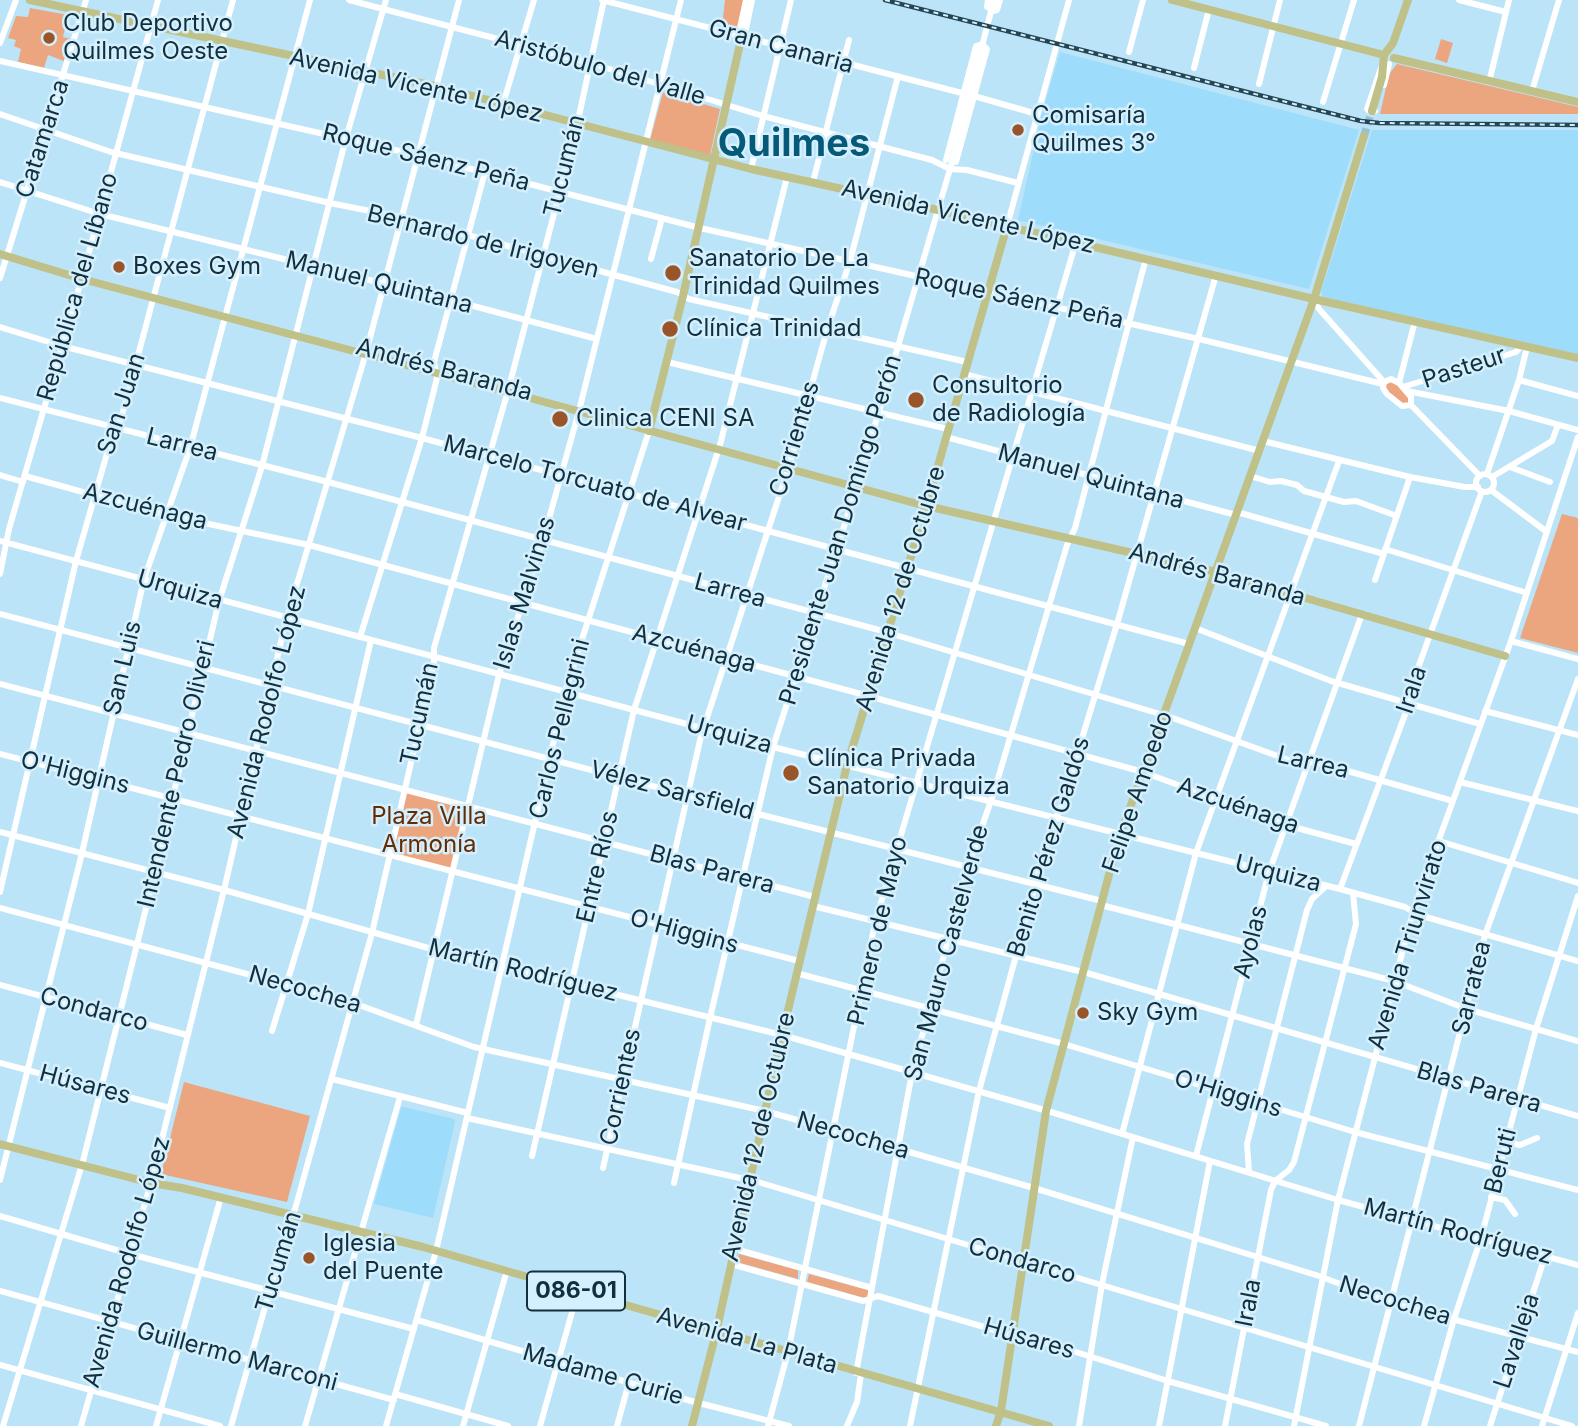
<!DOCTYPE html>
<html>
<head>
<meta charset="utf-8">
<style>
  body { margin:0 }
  canvas { display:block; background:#bbe4f8 }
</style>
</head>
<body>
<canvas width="1578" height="1426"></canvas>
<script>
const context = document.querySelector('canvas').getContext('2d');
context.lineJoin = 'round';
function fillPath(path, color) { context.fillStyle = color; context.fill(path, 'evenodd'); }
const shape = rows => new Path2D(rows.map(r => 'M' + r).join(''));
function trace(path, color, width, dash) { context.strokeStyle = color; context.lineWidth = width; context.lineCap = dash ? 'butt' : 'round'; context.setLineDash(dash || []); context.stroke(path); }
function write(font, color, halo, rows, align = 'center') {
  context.font = font + ' Inter,sans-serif'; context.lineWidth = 5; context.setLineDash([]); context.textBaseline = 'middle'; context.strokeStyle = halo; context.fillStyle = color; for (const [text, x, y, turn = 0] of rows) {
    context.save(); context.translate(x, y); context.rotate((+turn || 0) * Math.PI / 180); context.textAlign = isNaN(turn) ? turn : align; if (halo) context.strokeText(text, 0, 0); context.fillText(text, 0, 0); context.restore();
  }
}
fillPath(shape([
  [1060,52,1359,130,1309,289,1018,220,1042,113],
  [1372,130,1578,130,1578,356,1323,297,1321,292],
  [404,1107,454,1119,455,1122,433,1218,374,1204,401,1108]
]), '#9ddcfa');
fillPath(shape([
  [725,0,747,0,741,31,722,27],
  [30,8,68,15,63,37,71,39,64,61,48,55,44,68,18,62,21,49,14,46,16,40,8,38,16,16,28,17],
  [1441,39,1453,43,1447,63,1435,59],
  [1397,64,1578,107,1578,114,1380,114,1389,74],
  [663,92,720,109,710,155,650,140],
  [1390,381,1398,384,1410,397,1410,404,1403,405,1386,390,1385,383],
  [1562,514,1578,518,1578,653,1520,638],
  [404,790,469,807,454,871,389,854],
  [184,1082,310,1116,287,1202,161,1174],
  [739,1254,798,1270,798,1279,737,1262],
  [809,1274,868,1290,868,1299,807,1282]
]), '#eba67f');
trace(shape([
  [1364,136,1372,111]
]), '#99c0d2', 8, [8, 4]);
trace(shape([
  [349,0,590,63,763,116,932,160,950,169,967,170,1018,183],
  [602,0,962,93],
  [988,0,987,7,994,11,997,10,1000,0],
  [1459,0,1506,12],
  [742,35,746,29,752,0],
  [742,35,740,28,746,0],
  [0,43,16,0],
  [1129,52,1143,0],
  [0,61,417,155,700,228,1199,339,1383,384],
  [1194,68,1209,9],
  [1489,82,1509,0],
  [1259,84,1280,0],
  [1384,85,1389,64],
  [1532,91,1559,0],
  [974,96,1037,114],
  [1323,102,1354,0],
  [503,104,534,0],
  [1375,111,1369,111,1367,109,1381,68],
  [0,114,111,152,330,203,405,218,677,292,689,299,967,362],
  [946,160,976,46,982,44,987,49,956,162],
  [751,169,791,0],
  [0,182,100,214,451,300,597,339],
  [813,182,849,40],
  [1007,226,1069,0],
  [651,259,662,218],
  [0,278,86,0],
  [1314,299,1319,309,1384,382,1383,388,1387,394,1402,406,1411,405,1411,397,1399,383,1391,379,1384,382],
  [0,327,62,346,422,438,1189,644],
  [667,362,948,429],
  [964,374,1260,451],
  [1519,380,1578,396],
  [1399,383,1415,321],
  [1403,387,1516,352,1522,345],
  [1407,391,1509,411,1578,430],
  [0,398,328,482,879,630,1170,717,1297,763,1316,762,1453,801],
  [1411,405,1480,476],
  [946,437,1236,515],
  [1263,441,1410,477,1465,487,1478,487],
  [1510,467,1550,482],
  [1487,474,1519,380,1527,347],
  '1476 483a9 9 0 1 1 18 0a9 9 0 1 1-18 0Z',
  [0,475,23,482],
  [25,476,166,515,309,545,861,694,1143,772,1286,825,1356,844],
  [1250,476,1270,482,1281,481,1297,485,1304,491,1344,502,1356,501,1397,516],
  [1492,477,1552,441,1558,425],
  [1491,490,1547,532],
  [1237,512,1384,554],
  [0,541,773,747,1340,889,1405,907,1419,915,1578,961],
  [1385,549,1527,593],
  [0,574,9,529,83,274,158,0],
  [1375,580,1410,477],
  [0,614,758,814,1102,901],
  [1195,628,1331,681,1480,724],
  [360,637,422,438,437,378,434,362,485,172],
  [1511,641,1578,659],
  [0,684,815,897],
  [1485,711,1578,735],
  [0,754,799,961],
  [1460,782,1578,811],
  [0,832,224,890,495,967,508,968,782,1035,1051,1112,1338,1200,1578,1265],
  [1439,841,1578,883],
  [1340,889,1406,712,1410,690,1482,491],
  [0,892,76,561,112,436,121,419,233,0],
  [1101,905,1394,981,1467,1009,1578,1041],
  [813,906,1087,973,1578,1116],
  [0,908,348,1001,474,1047,765,1111,833,1130,1034,1188,1319,1276,1391,1303,1578,1352],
  [796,973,1064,1044,1355,1132,1578,1190],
  [0,985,187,1035],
  [416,1025,499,675,543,540,579,411,681,0],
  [272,1031,308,914,371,640],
  [0,1063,170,1108],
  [332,1079,468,1113],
  [467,1118,758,1182,1572,1426],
  [1122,1134,1196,853,1339,461],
  [1506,1142,1520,1145,1537,1138],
  [532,1156,634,710,720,445,787,177],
  [1196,1156,1269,872,1362,614],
  [603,1168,701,736,790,463,827,330,850,261,898,76],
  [1249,1172,1247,1144,1307,910,1312,899,1326,886],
  [0,1180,82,853,144,579,190,448,310,0],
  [674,1183,710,1018,773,747,857,486,950,169,994,0],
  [1491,1197,1505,1200,1515,1214],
  [0,1216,130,1254,414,1329],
  [735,1249,872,1288],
  [731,1264,863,1301,878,1296,1008,1334,1022,1335,1168,1381,1326,1426],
  [0,1291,394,1400],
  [417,1320,691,1401,789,1426],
  [0,1365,220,1426],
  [856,1373,912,1073,968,867,994,792,1067,545,1075,528,1146,258],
  [395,1394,508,1426],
  [3,1426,83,1161,155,872,219,601,262,466,346,138,386,0],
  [81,1426,152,1179,224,890,285,624,366,353,459,0],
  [156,1426,221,1197],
  [231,1426,290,1220,295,1209,372,933,434,662,434,648,509,387,577,125,604,0],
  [305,1426,400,1097],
  [386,1426,436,1251,565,692,649,431],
  [463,1426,507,1270],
  [540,1426,578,1291],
  [617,1426,629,1382],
  [768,1426,788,1352,875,923,1076,242],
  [847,1426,857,1402,861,1374],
  [910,1426,979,1091,1052,824,1060,810,1117,624,1216,275],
  [1079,1426,1102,1284,1133,1137],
  [1159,1426,1210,1161],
  [1225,1426,1271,1190,1275,1181,1289,1170,1294,1162,1356,924,1353,893],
  [1294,1426,1338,1200,1413,911,1511,641,1578,437],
  [1359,1426,1485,935,1578,679],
  [1424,1426,1454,1319,1481,1238,1536,1029,1578,896],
  [1490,1426,1545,1256],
  [1542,1426,1578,1313]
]), '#fff', 6);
trace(shape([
  [30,0,435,86,751,169,938,210,1314,299,1578,358],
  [1172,0,1384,55],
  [1394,58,1578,102],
  [1372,111,1382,77,1384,55,1393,43,1408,0],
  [0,254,82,279,508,392,918,504,1216,572,1505,656],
  [649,431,683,296,742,35],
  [0,1144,151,1183,182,1188,423,1247,1049,1426],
  [692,1426,716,1333,782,1035,847,765,927,504,1007,226],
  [996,1426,1001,1411,1046,1111,1118,841,1314,299,1364,136]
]), '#c0c188', 8);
const rail = shape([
  [885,0,1361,121,1379,123,1578,125]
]);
trace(rail, '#264553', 4.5);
trace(rail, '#d4effd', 2, [5]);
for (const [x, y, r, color] of [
  [49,38,7,"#995429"],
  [1018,130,7,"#995429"],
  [119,267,7,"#995429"],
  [673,273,9,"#995429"],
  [670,329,9,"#995429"],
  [916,400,9,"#995429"],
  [560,419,9,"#995429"],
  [791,773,9,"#995429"],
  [1083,1013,7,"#995429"],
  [309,1258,7,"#995429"]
]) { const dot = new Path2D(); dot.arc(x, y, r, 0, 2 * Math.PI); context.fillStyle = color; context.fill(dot); trace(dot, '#d4effd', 2.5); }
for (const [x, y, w] of [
  [576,1291,98]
]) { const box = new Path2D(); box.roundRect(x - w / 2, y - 19.5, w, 39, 5); context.fillStyle = '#d4effd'; context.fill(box); trace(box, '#112f3c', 2); }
write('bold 23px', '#112f3c', null, [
  ["086-01",576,1291]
]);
write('24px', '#112f3c', '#d4effd', [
  ["Club Deportivo",63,24],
  ["Quilmes Oeste",63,52],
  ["Comisaría",1032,116],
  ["Quilmes 3°",1032,144],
  ["Sanatorio De La",689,259],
  ["Trinidad Quilmes",689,287],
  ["Boxes Gym",133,267],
  ["Clínica Trinidad",686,329],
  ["Consultorio",932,386],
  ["de Radiología",932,414],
  ["Clinica CENI SA",576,419],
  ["Clínica Privada",807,759],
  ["Sanatorio Urquiza",807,787],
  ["Sky Gym",1097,1013],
  ["Iglesia",323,1244],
  ["del Puente",323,1272]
], 'left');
write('24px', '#112f3c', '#d4effd', [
  ["Gran Canaria",781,47,15],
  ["Aristóbulo del Valle",600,68,16],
  ["Avenida Vicente López",416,86,13],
  ["Catamarca",43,139,-72],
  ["Roque Sáenz Peña",426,158,14],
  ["Tucumán",565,166,-76],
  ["Avenida Vicente López",968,217,13],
  ["Bernardo de Irigoyen",483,242,14],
  ["Manuel Quintana",379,283,14],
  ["República del Líbano",78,287,-74],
  ["Roque Sáenz Peña",1019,299,12],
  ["Pasteur",1464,368,-18],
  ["Andrés Baranda",444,370,15],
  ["San Juan",122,404,-72],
  ["Corrientes",795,439,-73],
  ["Larrea",182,445,14],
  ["Manuel Quintana",1091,477,15],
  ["Marcelo Torcuato de Alvear",595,484,15],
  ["Azcuénaga",145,507,14],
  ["Presidente Juan Domingo Perón",841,530,-73],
  ["Andrés Baranda",1217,575,15],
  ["Avenida 12 de Octubre",901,589,-73],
  ["Urquiza",180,590,16],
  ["Larrea",730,591,15],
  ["Islas Malvinas",525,593,-73],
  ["Azcuénaga",694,649,15],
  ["San Luis",123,668,-77],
  ["Irala",1412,690,-72],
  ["Avenida Rodolfo López",267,712,-76],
  ["Tucumán",420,714,-78],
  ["Carlos Pellegrini",560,729,-76],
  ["Urquiza",729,735,15],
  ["Larrea",1313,763,13],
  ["O'Higgins",75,773,14],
  ["Intendente Pedro Oliveri",177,774,-77],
  ["Vélez Sarsfield",672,791,15],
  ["Felipe Amoedo",1138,792,-71],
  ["Azcuénaga",1238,806,19],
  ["Benito Pérez Galdós",1049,847,-73],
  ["Entre Ríos",598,867,-77],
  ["Blas Parera",712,870,15],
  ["Urquiza",1278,874,14],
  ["Primero de Mayo",878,931,-77],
  ["O'Higgins",684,932,15],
  ["Ayolas",1251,942,-76],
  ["Avenida Triunvirato",1408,945,-73],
  ["San Mauro Castelverde",947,953,-75],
  ["Martín Rodríguez",523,971,14],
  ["Sarratea",1472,988,-76],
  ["Necochea",305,990,16],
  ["Condarco",94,1010,15],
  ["Húsares",85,1085,15],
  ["Corrientes",621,1087,-78],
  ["Blas Parera",1479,1088,16],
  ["O'Higgins",1228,1094,17],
  ["Necochea",853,1136,16],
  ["Avenida 12 de Octubre",759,1137,-77],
  ["Beruti",1501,1161,-76],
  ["Martín Rodríguez",1458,1232,15],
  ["Condarco",1022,1261,16],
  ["Avenida Rodolfo López",127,1262,-74],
  ["Tucumán",279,1262,-73],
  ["Necochea",1395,1301,17],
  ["Irala",1249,1303,-79],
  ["Húsares",1029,1339,16],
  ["Avenida La Plata",747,1341,16],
  ["Lavalleja",1517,1341,-72],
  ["Guillermo Marconi",237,1357,15],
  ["Madame Curie",603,1375,16]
]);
write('24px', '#642c03', '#d4effd', [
  ["Plaza Villa",429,817],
  ["Armonía",429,845]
]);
write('bold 38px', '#065a78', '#d4effd', [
  ["Quilmes",794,145]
]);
</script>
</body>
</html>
